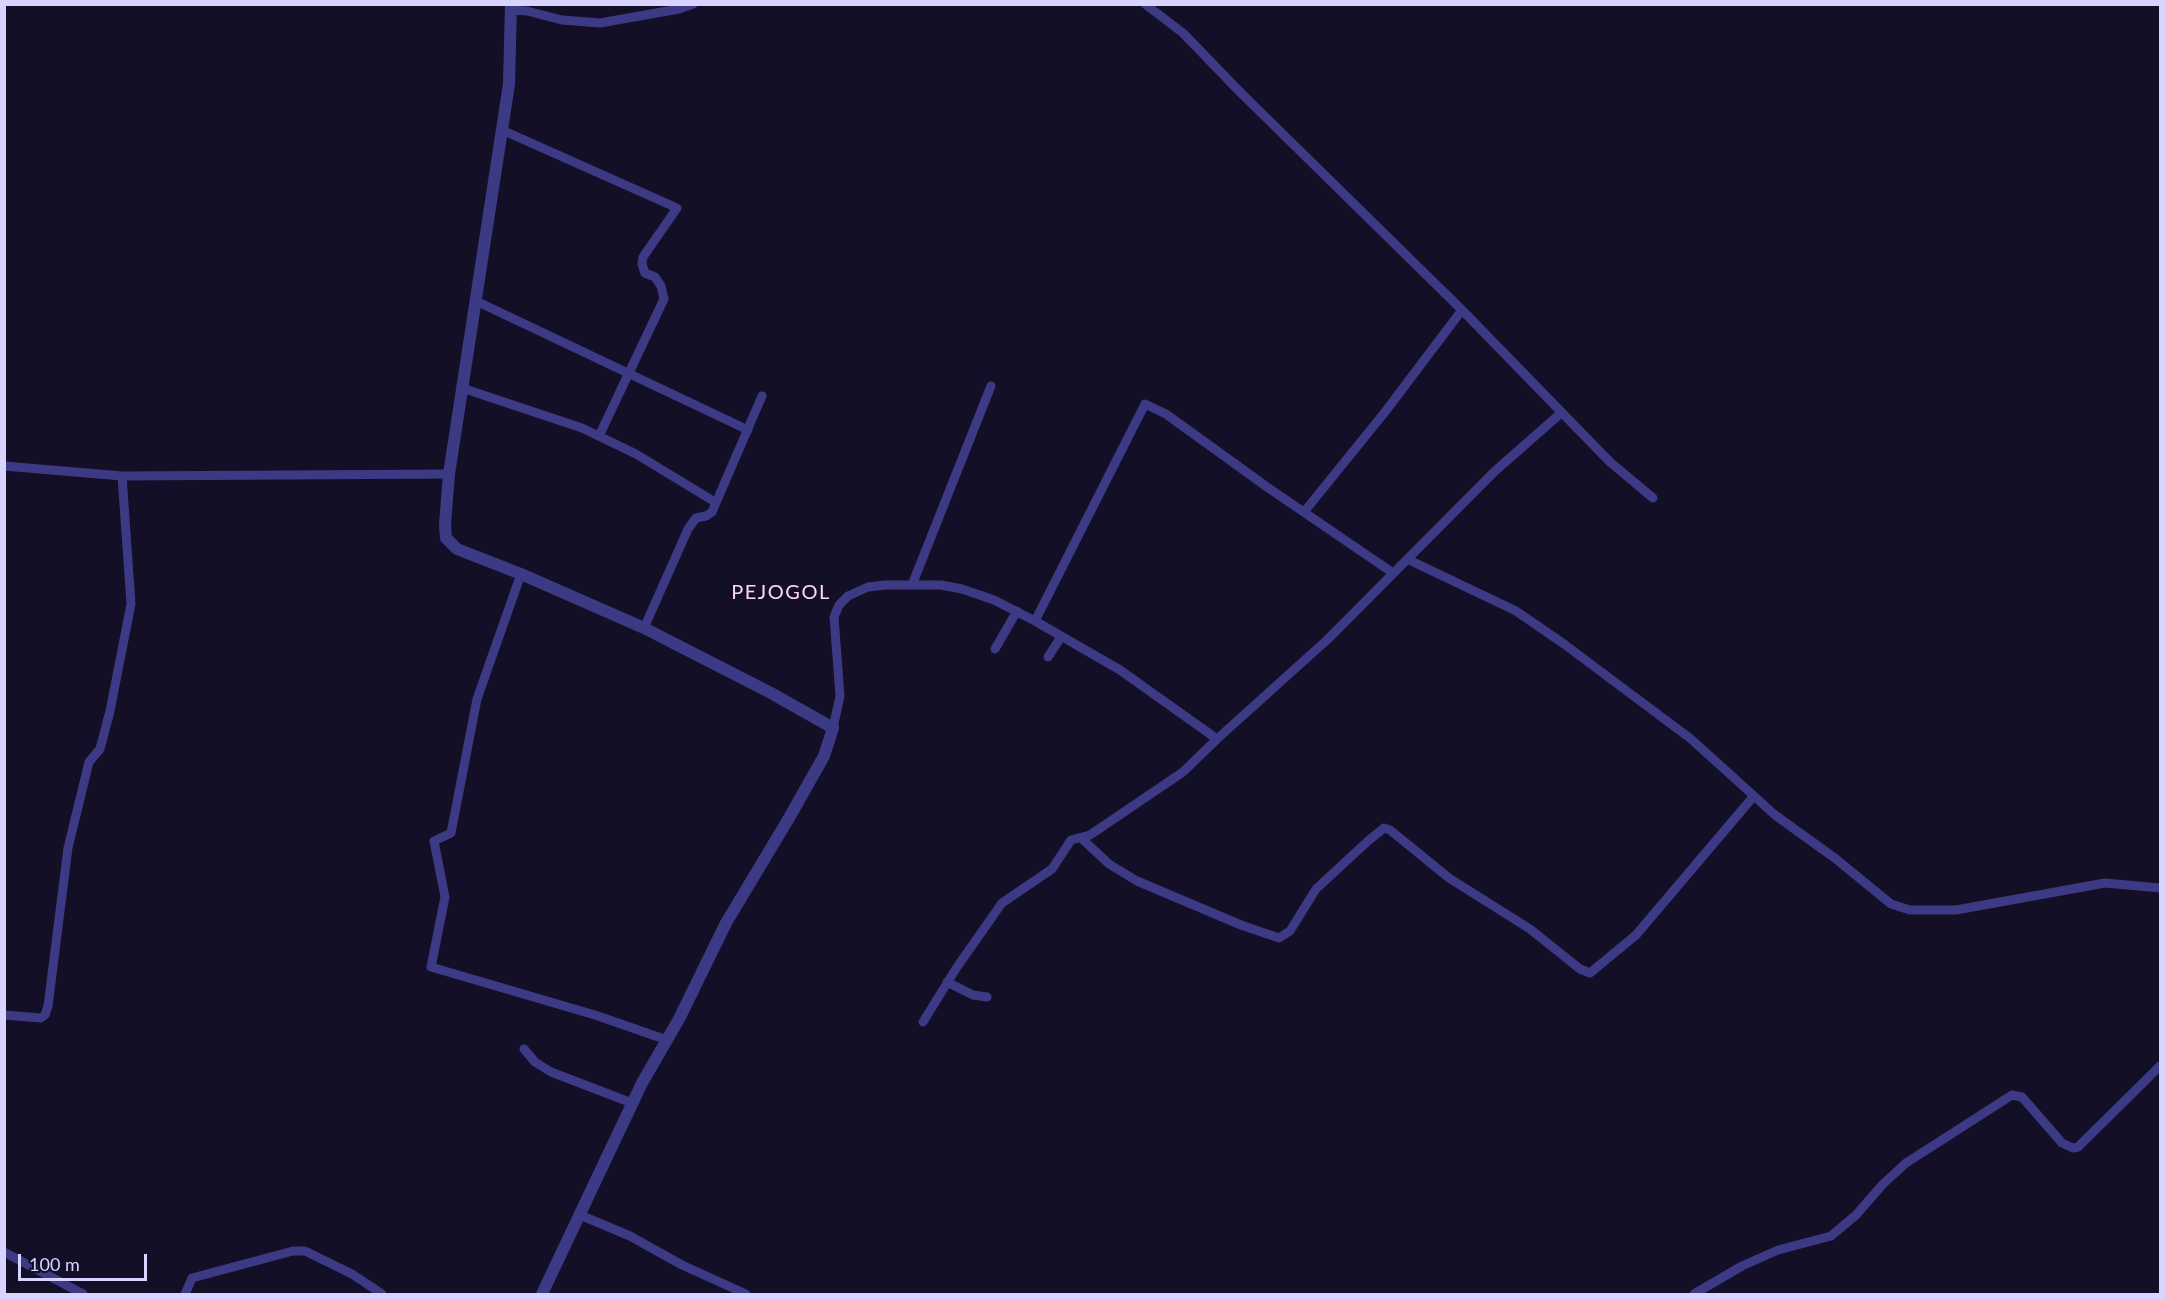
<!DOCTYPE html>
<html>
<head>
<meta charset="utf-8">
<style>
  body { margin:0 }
  #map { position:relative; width:2165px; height:1299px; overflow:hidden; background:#130f26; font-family:Lato,sans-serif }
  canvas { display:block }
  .frame { position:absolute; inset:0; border:6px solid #d9d4ff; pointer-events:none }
  .scale { position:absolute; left:18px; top:1254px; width:129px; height:27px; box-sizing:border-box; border:3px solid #d9d4ff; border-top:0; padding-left:8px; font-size:18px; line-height:21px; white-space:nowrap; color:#d9d4ff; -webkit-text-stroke:4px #130f26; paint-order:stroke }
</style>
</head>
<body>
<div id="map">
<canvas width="2165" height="1299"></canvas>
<div class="frame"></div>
<div class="scale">100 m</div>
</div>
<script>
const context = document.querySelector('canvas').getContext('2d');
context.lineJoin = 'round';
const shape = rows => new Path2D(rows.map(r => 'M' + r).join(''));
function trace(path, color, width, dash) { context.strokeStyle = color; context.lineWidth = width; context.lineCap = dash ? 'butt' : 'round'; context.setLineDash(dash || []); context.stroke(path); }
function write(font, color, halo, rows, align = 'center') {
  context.font = font + ' Lato,sans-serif'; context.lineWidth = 5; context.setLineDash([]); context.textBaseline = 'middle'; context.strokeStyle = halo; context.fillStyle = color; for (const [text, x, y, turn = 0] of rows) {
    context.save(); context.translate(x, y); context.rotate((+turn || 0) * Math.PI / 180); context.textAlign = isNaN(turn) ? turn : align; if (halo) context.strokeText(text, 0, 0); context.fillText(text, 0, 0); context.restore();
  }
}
trace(shape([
  [1145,4,1183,33,1239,91,1462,310,1610,462,1653,498],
  [512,10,527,11,562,20,600,23,679,9,693,4],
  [502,130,677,208,643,257,642,264,645,273,655,277,661,286,664,299,599,436],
  [476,301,748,430],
  [462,388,582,428,636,454,715,502],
  [4,466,122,476,449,474],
  [1304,512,1385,412,1462,310],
  [1407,559,1516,611,1564,644,1691,739,1775,815,1836,859,1891,904,1910,910,1956,910,2105,883,2160,888],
  [521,574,477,699,451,833,434,841,445,897,431,967,595,1015,667,1040],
  [912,585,991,386],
  [1035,621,1145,404,1166,414,1267,487,1393,573],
  [644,628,688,529,696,518,706,516,712,512,762,396],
  [995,649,1017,611],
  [1048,657,1061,637],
  [833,728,840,696,834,617,839,605,848,596,868,587,885,585,941,585,962,589,994,600,1035,621,1120,670,1217,739],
  [1081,838,1109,864,1137,881,1241,925,1279,938,1290,931,1316,889,1368,841,1384,828,1390,830,1449,878,1530,929,1580,969,1590,973,1636,935,1753,797],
  [947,982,973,995,987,997],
  [4,1015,41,1018,45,1015,48,1006,68,848,89,762,100,749,110,711,131,604,122,476],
  [923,1022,957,967,1002,903,1052,869,1071,840,1090,835,1183,772,1217,739,1328,639,1494,472,1561,413],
  [524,1049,535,1062,551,1072,632,1103],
  [580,1215,630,1236,682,1265,746,1294],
  [4,1252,83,1294],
  [185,1294,192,1278,293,1251,305,1251,352,1274,382,1294],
  [1694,1294,1742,1266,1778,1250,1831,1236,1856,1215,1883,1184,1906,1163,2012,1095,2022,1097,2062,1143,2073,1148,2078,1147,2160,1066]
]), '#3d3a85', 9);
trace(shape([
  [511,4,509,84,449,474,445,524,446,538,457,549,521,574,644,628,771,693,833,728,824,756,789,818,726,923,679,1019,642,1083,542,1294]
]), '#3d3a85', 12);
context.letterSpacing = '1.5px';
write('20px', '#ffd6f0', '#130f26', [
  ["PEJOGOL",781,593]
]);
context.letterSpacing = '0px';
</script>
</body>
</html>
